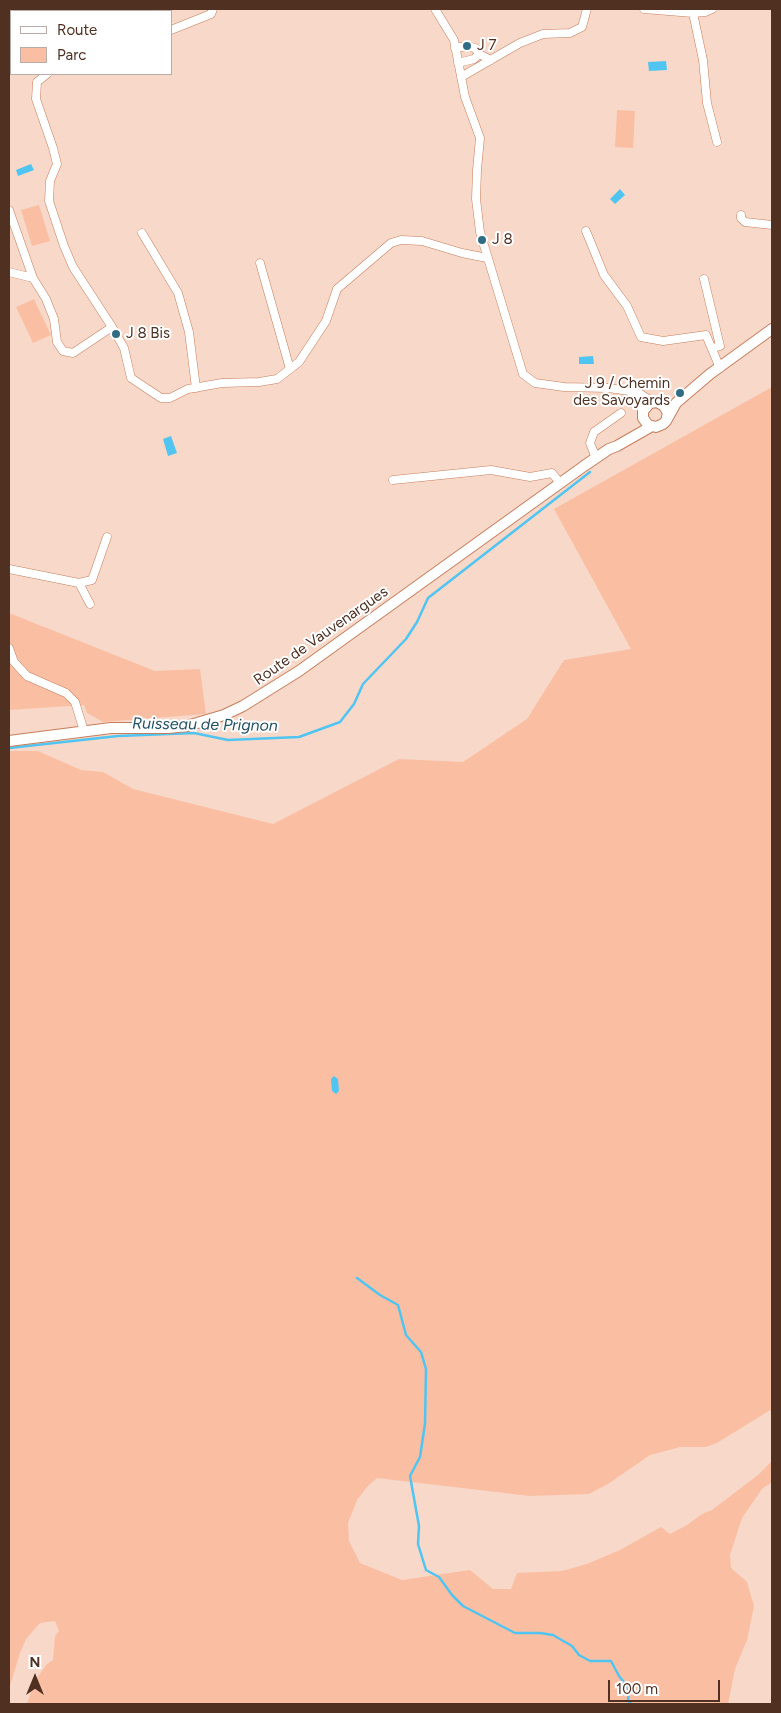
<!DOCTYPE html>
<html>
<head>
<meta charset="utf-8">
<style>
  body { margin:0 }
  #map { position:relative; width:781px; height:1713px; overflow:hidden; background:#f8d8c9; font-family:Figtree,sans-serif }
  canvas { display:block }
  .frame { position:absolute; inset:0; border:10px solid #4f3021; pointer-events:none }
  .legend { position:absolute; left:10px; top:10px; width:162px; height:65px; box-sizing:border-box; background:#fff; border:1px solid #b9aca6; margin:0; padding:6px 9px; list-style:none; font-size:15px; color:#4f3021 }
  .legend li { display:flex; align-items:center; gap:10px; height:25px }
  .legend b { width:25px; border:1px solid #b9aca6 }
  .north { position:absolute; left:10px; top:1653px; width:50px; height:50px; -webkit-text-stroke:4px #fff; paint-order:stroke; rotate:0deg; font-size:14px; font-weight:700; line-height:20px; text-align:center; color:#4f3021 }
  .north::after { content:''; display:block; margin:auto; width:18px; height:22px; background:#4f3021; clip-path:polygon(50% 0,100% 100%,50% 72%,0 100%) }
  .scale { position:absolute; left:608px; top:1680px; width:112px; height:22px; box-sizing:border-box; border:2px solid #4f3021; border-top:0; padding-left:6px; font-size:15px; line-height:18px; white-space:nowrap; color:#4f3021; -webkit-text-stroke:4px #fff; paint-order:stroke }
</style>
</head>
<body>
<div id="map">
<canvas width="781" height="1713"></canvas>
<div class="frame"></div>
<ul class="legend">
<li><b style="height:6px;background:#fff"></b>Route</li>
<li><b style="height:14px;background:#fabfa3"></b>Parc</li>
</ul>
<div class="north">N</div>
<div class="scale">100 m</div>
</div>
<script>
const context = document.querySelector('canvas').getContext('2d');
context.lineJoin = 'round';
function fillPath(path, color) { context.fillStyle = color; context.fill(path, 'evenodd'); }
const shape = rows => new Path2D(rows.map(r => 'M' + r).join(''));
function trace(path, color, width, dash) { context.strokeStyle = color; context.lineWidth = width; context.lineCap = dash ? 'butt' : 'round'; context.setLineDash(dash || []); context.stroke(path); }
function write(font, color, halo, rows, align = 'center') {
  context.font = font + ' Figtree,sans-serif'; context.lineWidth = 4; context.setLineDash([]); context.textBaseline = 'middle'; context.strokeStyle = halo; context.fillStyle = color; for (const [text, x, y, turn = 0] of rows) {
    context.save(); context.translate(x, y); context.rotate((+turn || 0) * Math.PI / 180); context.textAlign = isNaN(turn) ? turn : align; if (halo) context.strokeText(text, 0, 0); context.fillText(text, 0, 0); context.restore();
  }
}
fillPath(shape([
  [617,110,635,111,633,148,615,147],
  [39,205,50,241,32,246,21,210],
  [34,299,51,335,33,343,16,307],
  [772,387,772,1409,717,1443,706,1447,680,1447,650,1455,608,1484,589,1494,530,1496,377,1478,367,1487,357,1500,348,1523,349,1541,360,1563,402,1580,470,1570,493,1589,511,1589,517,1573,562,1571,587,1564,620,1550,661,1527,670,1534,687,1525,702,1514,712,1510,758,1475,772,1461,772,1482,762,1489,742,1518,730,1555,731,1568,747,1582,754,1606,747,1640,735,1669,728,1704,27,1704,34,1682,47,1664,53,1660,55,1636,59,1631,55,1621,40,1623,26,1639,20,1653,9,1689,9,751,38,751,81,770,103,772,133,789,273,824,399,759,463,762,527,719,564,660,631,649,554,509],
  [9,613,155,671,200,669,206,714,103,722,87,713,84,705,9,710]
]), '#fabfa3');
fillPath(shape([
  [666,61,667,70,649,71,648,62],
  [31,164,34,170,18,176,16,170],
  [620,189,625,195,615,204,610,199],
  [593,356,594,364,579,364,579,357],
  [171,436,177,453,168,456,163,439],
  [334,1076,338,1079,339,1091,336,1094,332,1091,331,1079]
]), '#50c5f1');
trace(shape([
  [9,748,118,736,194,733,228,740,299,737,340,722,354,704,363,684,406,639,417,622,428,598,590,472],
  [357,1278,380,1295,398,1305,406,1335,421,1352,426,1369,425,1424,420,1457,410,1476,419,1526,418,1544,426,1570,439,1577,452,1595,463,1606,515,1633,540,1633,553,1635,572,1646,579,1655,590,1661,611,1661,619,1676,627,1686,629,1692,628,1700,631,1704]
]), '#50c5f1', 2.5);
const minor = shape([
  [123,9,124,11],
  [435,9,454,40,465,97,480,138,477,170,476,199,480,232,523,374,535,383,564,387,608,388,630,391,639,393,653,402],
  [644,9,693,13,705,12,712,9],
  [693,13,703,60,707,103,717,142],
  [171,30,211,14,213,9],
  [455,48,467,46,475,48,479,54,491,60],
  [458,63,474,59,479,54],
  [47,74,37,82,36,99,53,148,57,164,50,181,49,201,64,246,73,267,112,327],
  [461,77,520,43,543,34,570,33,582,27,587,9],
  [9,210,33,278],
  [741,215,741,218,745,222,772,225],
  [586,231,604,275,627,306,641,337,663,341,706,335,720,368],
  [142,233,178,293,189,332,196,388],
  [260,263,290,369],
  [9,272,33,278,46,299,54,319,57,342,63,351,73,353,112,327,124,348,131,378,161,398,170,398,188,389,222,383,259,382,277,379,299,362,326,321,337,289,391,243,401,240,422,241,462,253,487,258],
  [704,279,720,346,713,348],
  [630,391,643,411],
  [596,458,590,443,594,432,621,413],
  [393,480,491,470,530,477,552,473,560,483],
  [9,569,79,583,90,604],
  [79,583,92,580,107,537],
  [9,648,14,662,27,676,66,693,75,702,84,731]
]);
const major = shape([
  [667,417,668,413,664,406,657,402,650,403,643,411,643,418,648,425,656,427,663,424,666,421,676,403,710,374,772,329],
  [9,741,111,728,168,728,187,726,224,715,243,706,299,671,584,466,609,449,617,446,652,426]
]);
trace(minor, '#c77e5b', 9);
trace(major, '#c77e5b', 12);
trace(minor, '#fff', 8);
trace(major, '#fff', 10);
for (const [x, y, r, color] of [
  [467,46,5,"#306c83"],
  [482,240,5,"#306c83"],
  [116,334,5,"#306c83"],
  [680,393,5,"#306c83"]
]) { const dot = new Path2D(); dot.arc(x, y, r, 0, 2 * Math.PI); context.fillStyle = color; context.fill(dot); trace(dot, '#fff', 2); }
write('15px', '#4f3021', '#fff', [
  ["J 7",477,46],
  ["J 8",492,240],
  ["J 8 Bis",126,334],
  ["J 9 / Chemin",670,384,"right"],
  ["des Savoyards",670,401,"right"]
], 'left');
write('15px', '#4f3021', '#fff', [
  ["Route de Vauvenargues",321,636,-35]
]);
write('italic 16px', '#215164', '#fff', [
  ["Ruisseau de Prignon",205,725,1]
]);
</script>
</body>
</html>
